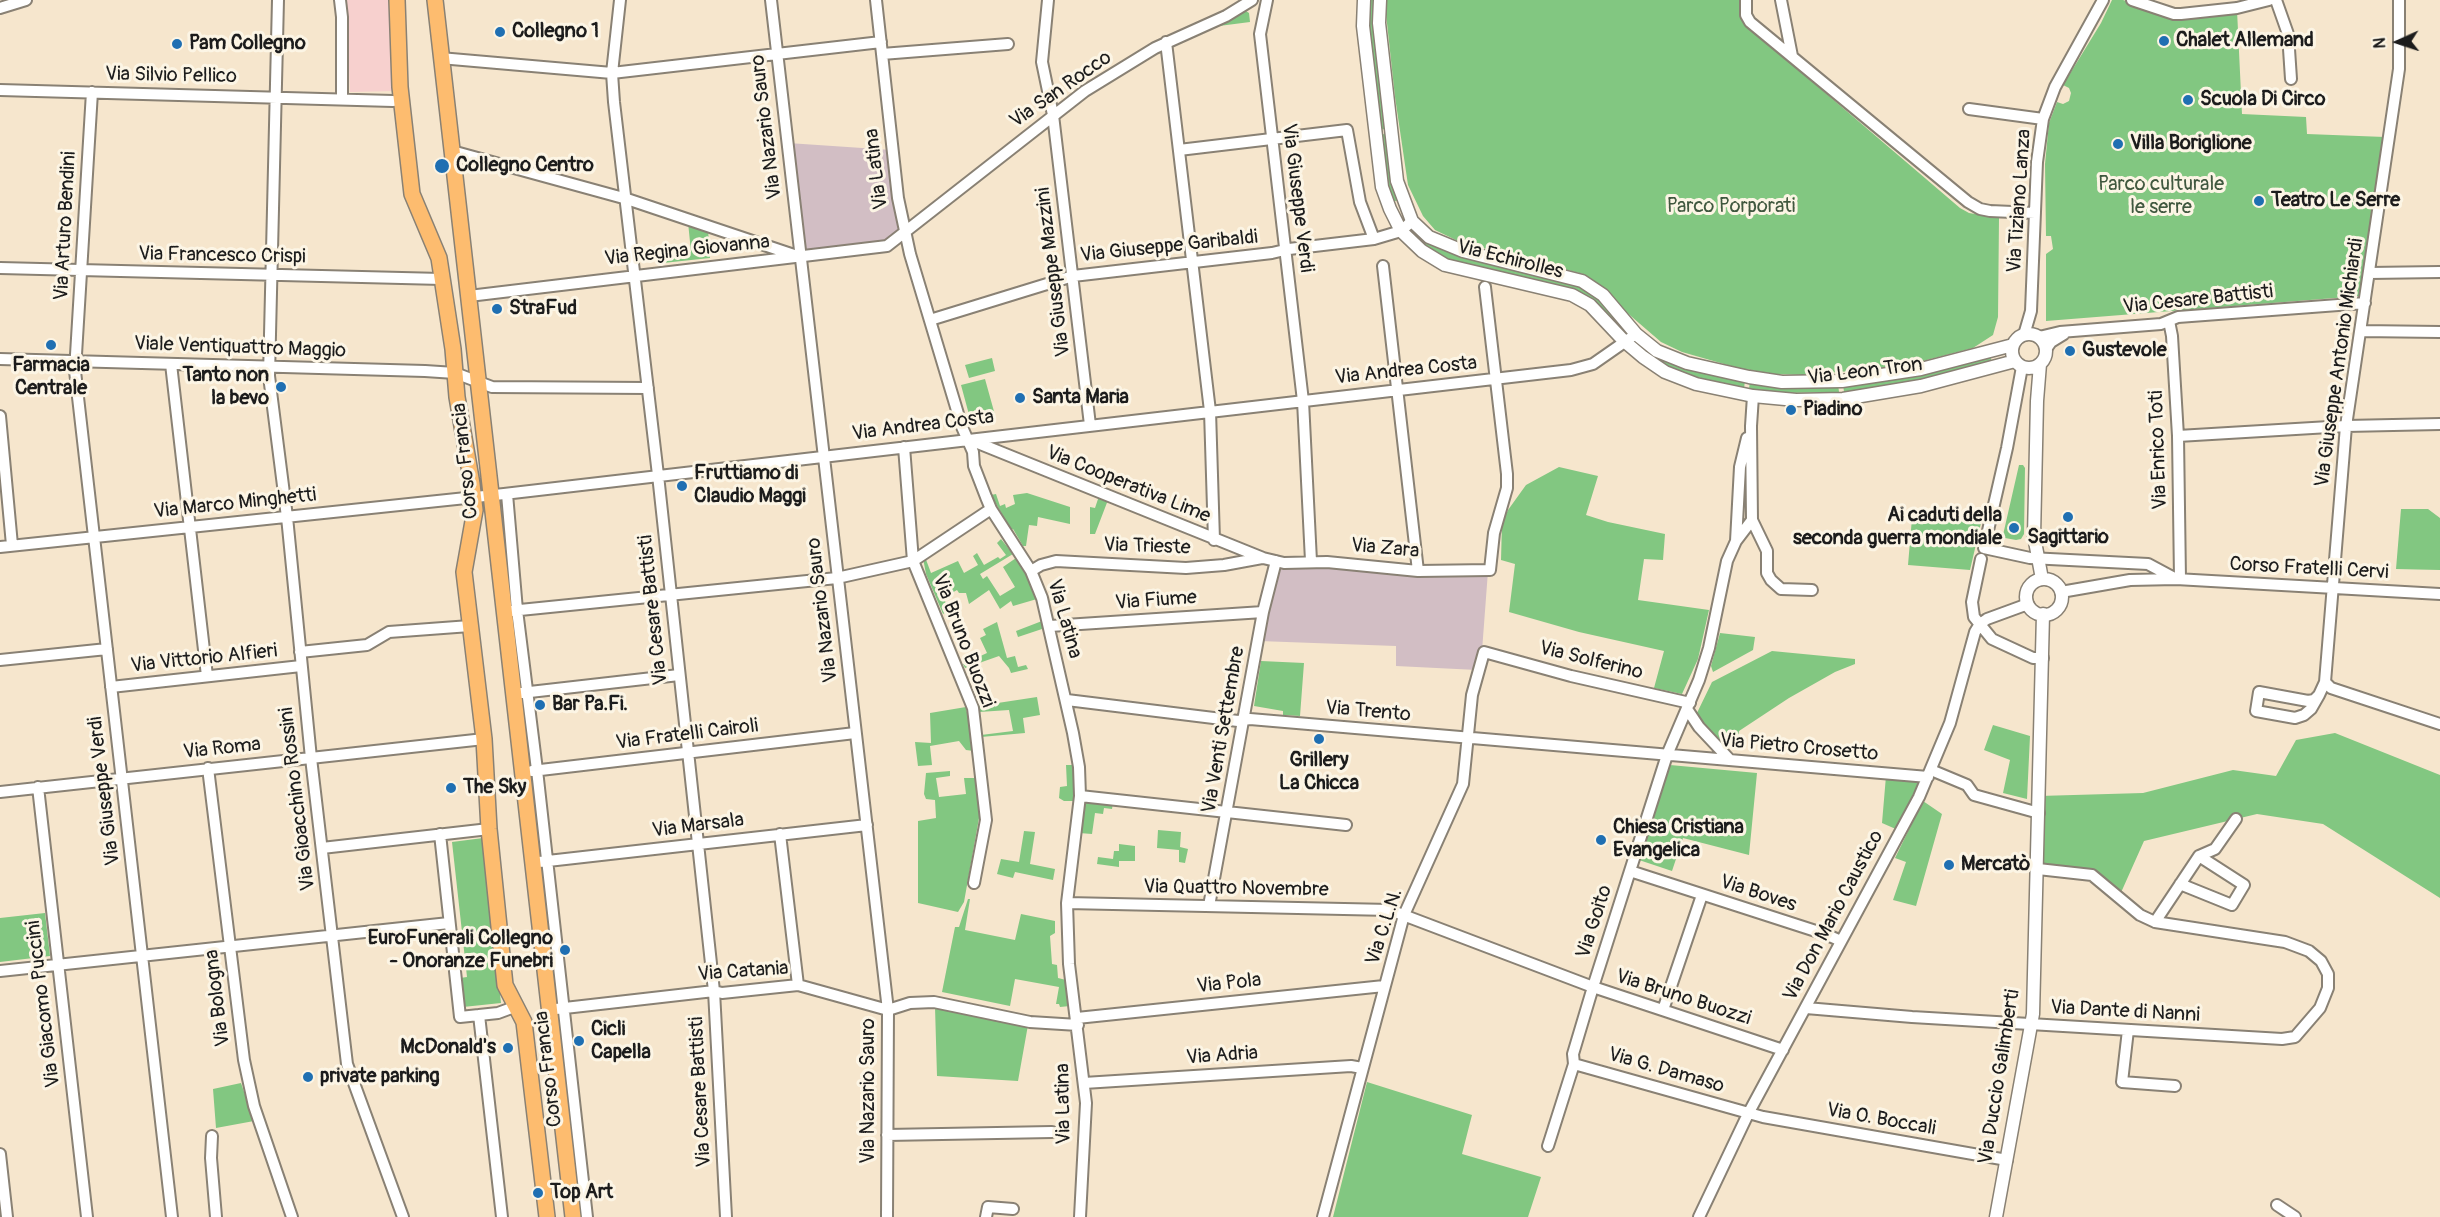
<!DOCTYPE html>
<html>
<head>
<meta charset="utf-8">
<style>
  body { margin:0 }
  #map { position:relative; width:2440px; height:1217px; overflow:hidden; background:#f6e6cd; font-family:Pangolin,sans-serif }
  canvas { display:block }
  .north { position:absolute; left:2368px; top:12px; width:60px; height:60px; -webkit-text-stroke:4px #fcf5e5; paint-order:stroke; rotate:267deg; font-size:16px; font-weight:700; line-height:24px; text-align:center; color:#1c1c1c }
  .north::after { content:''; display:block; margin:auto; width:21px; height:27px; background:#1c1c1c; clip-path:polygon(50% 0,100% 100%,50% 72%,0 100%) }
</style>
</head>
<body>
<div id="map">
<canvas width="2440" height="1217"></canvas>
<div class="north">N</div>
</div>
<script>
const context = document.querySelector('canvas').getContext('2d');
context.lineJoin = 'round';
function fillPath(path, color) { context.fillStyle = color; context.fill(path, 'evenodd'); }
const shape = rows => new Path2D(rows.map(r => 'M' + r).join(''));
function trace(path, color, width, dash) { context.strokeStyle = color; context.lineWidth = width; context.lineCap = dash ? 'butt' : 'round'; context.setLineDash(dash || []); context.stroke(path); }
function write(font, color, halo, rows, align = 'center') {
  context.font = font + ' Pangolin,sans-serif'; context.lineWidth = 6; context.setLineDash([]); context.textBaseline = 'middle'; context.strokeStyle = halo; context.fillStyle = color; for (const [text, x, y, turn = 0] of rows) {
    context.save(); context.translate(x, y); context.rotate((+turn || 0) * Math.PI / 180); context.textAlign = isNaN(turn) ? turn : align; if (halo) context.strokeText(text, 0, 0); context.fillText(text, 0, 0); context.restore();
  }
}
fillPath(shape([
  [346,0,394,0,396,91,350,92]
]), '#f7d0ce');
fillPath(shape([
  [788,143,892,150,903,231,892,242,802,255],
  [1277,562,1488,571,1482,651,1477,670,1396,666,1396,646,1259,641]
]), '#d2bec4');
fillPath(shape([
  [1366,0,1374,0,1373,28,1385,129,1377,130],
  [1387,0,1741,0,1739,12,1747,26,1960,208,1969,213,1999,218,1998,317,1993,335,1973,348,1919,362,1876,369,1802,375,1774,374,1738,368,1682,352,1661,342,1625,311,1606,289,1583,274,1460,242,1435,230,1423,216,1408,185,1395,97,1386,14],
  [2112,0,2123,0,2179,18,2237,10,2242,114,2306,117,2307,134,2385,137,2360,296,2046,321,2046,254,2053,249,2051,236,2046,236,2045,164,2049,123,2057,102,2063,104,2069,101,2071,93,2069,88,2063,85,2101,23],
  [1246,11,1249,13,1250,22,1219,26],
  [1385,134,1391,178,1398,200,1390,203,1377,135],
  [688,222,708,229,710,258,663,263,660,256,691,252],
  [1424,236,1575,284,1592,292,1616,316,1610,321,1593,303,1447,260,1419,242],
  [1650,349,1745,380,1744,389,1678,372,1646,355],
  [1990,355,1992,363,1919,381,1844,392,1843,384],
  [992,358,995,371,969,378,965,365],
  [985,379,995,415,971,422,961,385],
  [1750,381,1838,384,1839,392,1784,393,1755,391,1749,389],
  [2019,465,2023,465,2025,468,2024,534,2021,539,2016,540,2005,538,2003,535],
  [1559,467,1598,476,1586,515,1608,522,1665,534,1663,560,1644,559,1638,600,1709,610,1698,659,1682,694,1654,688,1664,651,1579,632,1509,612,1515,564,1501,560,1502,523,1508,510,1526,485],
  [1027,493,1070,507,1070,524,1038,517,1037,526,1029,525,1026,546,1023,546,1013,529,1011,530,991,495,996,494,1000,506,1005,504,1006,508,1015,504,1013,495],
  [1099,496,1108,500,1095,534,1090,534,1090,507,1095,508],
  [2401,509,2428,509,2440,518,2440,570,2396,569],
  [1912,518,1981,523,1970,570,1908,565],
  [1001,539,1013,554,980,574,983,579,987,576,1000,596,1015,587,1003,567,1016,558,1025,572,1037,599,1013,606,1011,601,1000,609,989,590,969,604,966,593,959,593,957,590,943,598,950,609,943,614,926,574,923,558,925,557,931,573,958,561,964,573,978,565,973,556,977,553,984,565,998,557,1000,559,1006,555,997,543],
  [1042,621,1045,628,1018,637,1016,631],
  [997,622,1007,658,1015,656,1018,667,1026,665,1028,669,1011,673,1009,668,999,656,965,668,963,664,987,653,980,638,986,635,983,629],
  [1720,633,1755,637,1753,650,1713,672,1711,666],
  [1772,651,1855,659,1855,664,1835,672,1789,698,1739,731,1737,744,1722,743,1696,715,1712,682],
  [1261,661,1304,663,1300,716,1283,715,1283,711,1254,706],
  [1037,697,1040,715,1023,718,1025,733,981,737,981,735,1013,731,1009,710,979,712,978,706],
  [966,707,974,751,966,750,959,741,930,746,932,765,918,766,915,742,931,743,930,713],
  [1993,725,2030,736,2027,799,2003,793,2010,760,1984,750],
  [2335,733,2440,775,2440,898,2323,824,2257,814,2144,841,2119,897,2092,875,2038,869,2039,796,2143,793,2233,770,2276,776,2296,740],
  [1066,765,1074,765,1076,783,1075,801,1064,801,1059,798,1060,787,1067,786],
  [1670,765,1757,773,1749,855,1683,838,1672,871,1639,860],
  [950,771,950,776,936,778,939,797,966,794,964,778,977,778,981,807,964,902,958,912,918,903,918,821,936,818,935,800,926,799,924,794,926,773],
  [1886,776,1923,780,1898,830,1882,823],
  [1084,801,1113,803,1112,809,1104,808,1103,814,1095,813,1092,834,1079,833],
  [1923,801,1942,814,1916,906,1893,900,1906,862,1895,858],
  [1158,830,1181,832,1180,847,1188,849,1185,863,1179,862,1179,850,1157,848],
  [1024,831,1035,832,1030,864,1055,869,1053,880,1015,872,1013,878,997,874,1001,859,1019,862],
  [483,838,501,1003,463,1007,460,978,467,977,452,842],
  [1119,844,1135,846,1135,861,1119,861,1119,867,1097,864,1098,857,1113,859,1114,851,1119,851],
  [968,899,970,899,965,930,1015,940,1021,914,1055,921,1055,933,1050,936,1052,964,1057,965,1058,978,1066,980,1070,1006,1060,1007,1059,1004,1056,1004,1059,987,1015,979,1010,1006,942,992,955,927,959,927],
  [45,913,50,956,0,962,0,918],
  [935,1007,1028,1025,1018,1081,937,1076],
  [1367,1082,1472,1115,1462,1154,1541,1177,1528,1217,1333,1217],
  [241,1083,254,1121,216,1128,213,1089]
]), '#82c781');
const minor = shape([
  [278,0,269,376,287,517,311,758,347,1064,403,1217],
  [340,0,342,17,342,99],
  [620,0,612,73,614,102,658,475,714,991,726,1217],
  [771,0,888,1010,887,1217],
  [876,0,898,198,910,254,962,427,973,452,974,466,986,497,991,509,1031,571,1042,598,1073,733,1079,767,1080,796,1067,903,1069,964,1086,1103,1080,1217],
  [1048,0,1042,62,1053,115,1090,425],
  [1267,0,1260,34,1303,401,1311,561],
  [1746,0,1746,15,1750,22,1968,202,1980,209,1990,211,2035,213],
  [1781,0,1792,56],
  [2132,0,2174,14,2181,14,2237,8,2269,0],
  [2276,0,2288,34,2291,79],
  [0,8,26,0],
  [1166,42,1210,411,1214,540],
  [882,54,1008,44],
  [440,58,612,73,881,42],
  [0,90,393,101],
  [92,92,75,371,172,1217],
  [1969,109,2043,119],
  [1179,150,1347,130,1360,202,1374,239],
  [452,151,627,199,797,256],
  [1383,266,1418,571],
  [0,268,442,279],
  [2369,273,2440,272],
  [469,296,887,246,1085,91,1155,48,1226,16,1252,0],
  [930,320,1073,276,1272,253,1289,249,1374,239,1401,231,1412,221],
  [2169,321,2172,336,2178,436,2180,579],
  [2361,331,2440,332],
  [2024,335,2031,311,2037,162,2043,119,2055,87,2103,0],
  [2039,337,2060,332,2161,324,2178,317,2365,303],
  [2046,349,2051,342,2064,334],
  [0,359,425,371,455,373,492,387,648,388],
  [171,364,207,676],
  [2022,367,2007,448,1984,548,2030,558,2148,564,2176,579],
  [1753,396,1751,426,1752,520,1767,551,1767,573,1771,580,1781,589,1812,590],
  [0,416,12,545],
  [2178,436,2346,426,2440,424],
  [968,439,1263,558,1284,563,1327,562,1418,571,1490,570,1494,533,1507,488,1507,474,1485,287],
  [904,447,913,561,973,708,986,820,974,883],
  [507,494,517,610,537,770,587,1217],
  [1736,541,1740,467,1747,438],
  [0,547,504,494,1571,370,1593,364,1636,334],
  [1981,559,1972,602,1974,617,1992,639,2033,658,2043,658],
  [1031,571,1041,565,1056,561,1186,568,1224,565,1262,558],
  [2061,592,2130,580,2176,579,2440,594],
  [510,611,837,578,913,561,991,509],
  [1050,626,1263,612],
  [300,652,367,645,389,632,470,626],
  [0,660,107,649],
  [2325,682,2331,688,2440,724],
  [111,687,301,666],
  [521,693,679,675],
  [2319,695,2311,709,2304,715,2295,718,2256,711,2259,692,2308,701,2314,700,2319,695,2325,682,2346,426,2399,69,2399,0],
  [1067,700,1238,721,1250,719,1928,777],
  [1687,709,1699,727,1730,760],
  [208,768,244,1060,254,1106,292,1217],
  [1931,770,1967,785,1974,795,2039,813],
  [532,771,855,733],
  [38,787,87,1217],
  [0,792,484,739],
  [1080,796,1346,825],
  [440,834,460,1017,498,1013,517,1006],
  [780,834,798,985],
  [322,848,489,829],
  [539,862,867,825],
  [1630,871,1825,934,1841,941],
  [2180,884,2232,905,2244,885,2199,856],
  [1067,903,1390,910,1593,987,1783,1050],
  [1209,906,1263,612,1276,561],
  [2155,922,2199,856,2215,849,2236,819],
  [0,971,449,923],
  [1806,1008,1912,1017,2282,1039,2295,1037,2320,1008,2328,988,2328,974,2321,961,2309,951,2285,942,2155,922,2140,915,2092,875,2038,869],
  [556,1009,714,991,722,993,798,985,888,1010,910,1003,934,1002,1030,1022,1078,1025],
  [1663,1010,1702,895],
  [479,1015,502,1217],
  [1077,1018,1384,986],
  [2128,1030,2122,1082,2175,1086],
  [1574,1064,1763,1117,2007,1160],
  [1084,1083,1351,1066,1362,1068],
  [887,1135,1052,1132],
  [212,1136,211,1158,216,1217],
  [1548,1146,1574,1064,1573,1054,1593,987,1667,755,1699,680,1709,648,1727,561,1736,541,1752,520],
  [0,1154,7,1217],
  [2277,1205,2295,1217],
  [986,1217,988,1207,1013,1209],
  [1323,1217,1404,915,1463,784,1472,695,1484,652,1571,676,1690,703],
  [1699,1217,1748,1114,1919,797,1950,723,1975,632,1980,624,1987,619,2028,604]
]);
const tertiary = shape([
  [1364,0,1363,26,1382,187,1390,209,1401,231,1422,251,1445,265,1572,295,1590,305,1624,341,1643,357,1665,372,1696,384,1753,396,1796,400,1843,399,1921,386,2015,361],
  [1380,0,1379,23,1397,181,1412,221,1429,237,1463,251,1582,281,1603,295,1636,334,1657,351,1687,363,1749,377,1782,382,1842,381,1921,369,2013,345],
  '2012 351a17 17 0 1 1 34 0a17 17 0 1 1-34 0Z',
  [2040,364,2037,401,2034,536,2042,579],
  '2026 597a18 18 0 1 1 36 0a18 18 0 1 1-36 0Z',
  [1996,1217,2033,1014,2043,614]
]);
const primary = shape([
  [397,0,400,87,412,194,439,258,453,349,457,397,472,484,475,510,464,572,484,739,489,829,505,985,524,1022,547,1217],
  [435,0,573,1217]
]);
trace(minor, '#898174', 14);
trace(tertiary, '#898174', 15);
trace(primary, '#898174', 18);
trace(minor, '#fff', 10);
trace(tertiary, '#fff', 12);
trace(primary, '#fdbc6f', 15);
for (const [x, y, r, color] of [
  [500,32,6,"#1f6fb2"],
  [2164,41,6,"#1f6fb2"],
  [177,44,6,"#1f6fb2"],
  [2188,100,6,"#1f6fb2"],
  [2118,144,6,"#1f6fb2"],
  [442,166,8,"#1f6fb2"],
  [2259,201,6,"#1f6fb2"],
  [497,309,6,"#1f6fb2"],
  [51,345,6,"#1f6fb2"],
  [2070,351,6,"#1f6fb2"],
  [281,387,6,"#1f6fb2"],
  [1020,398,6,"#1f6fb2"],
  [1791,410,6,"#1f6fb2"],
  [682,486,6,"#1f6fb2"],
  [2068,517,6,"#1f6fb2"],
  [2014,528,6,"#1f6fb2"],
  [540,705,6,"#1f6fb2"],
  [1319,739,6,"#1f6fb2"],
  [451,788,6,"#1f6fb2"],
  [1601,840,6,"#1f6fb2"],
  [1949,865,6,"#1f6fb2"],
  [565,950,6,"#1f6fb2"],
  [579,1041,6,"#1f6fb2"],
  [508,1048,6,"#1f6fb2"],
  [308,1077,6,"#1f6fb2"],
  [538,1193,6,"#1f6fb2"]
]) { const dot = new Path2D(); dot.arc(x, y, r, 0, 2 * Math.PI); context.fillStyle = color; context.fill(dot); trace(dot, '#fcf5e5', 2); }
write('bold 20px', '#1c1c1c', '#fcf5e5', [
  ["Collegno 1",512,32],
  ["Chalet Allemand",2176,41],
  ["Pam Collegno",189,44],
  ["Scuola Di Circo",2200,100],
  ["Villa Boriglione",2130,144],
  ["Collegno Centro",456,166],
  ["Teatro Le Serre",2271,201],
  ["StraFud",509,309],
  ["Gustevole",2082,351],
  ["Farmacia",51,366,"center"],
  ["Centrale",51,389,"center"],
  ["Tanto non",269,376,"right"],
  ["la bevo",269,399,"right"],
  ["Santa Maria",1032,398],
  ["Piadino",1803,410],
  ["Fruttiamo di",694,474],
  ["Claudio Maggi",694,497],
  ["Ai caduti della",2002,516,"right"],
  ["seconda guerra mondiale",2002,539,"right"],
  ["Sagittario",2068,538,"center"],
  ["Bar Pa.Fi.",552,705],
  ["Grillery",1319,761,"center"],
  ["La Chicca",1319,784,"center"],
  ["The Sky",463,788],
  ["Chiesa Cristiana",1613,828],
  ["Evangelica",1613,851],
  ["Mercatò",1961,865],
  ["EuroFunerali Collegno",553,939,"right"],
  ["- Onoranze Funebri",553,962,"right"],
  ["Cicli",591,1030],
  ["Capella",591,1053],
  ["McDonald's",496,1048,"right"],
  ["private parking",320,1077],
  ["Top Art",550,1193]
], 'left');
write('20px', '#1c1c1c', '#fcf5e5', [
  ["Via Silvio Pellico",171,76,1],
  ["Via San Rocco",1061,90,-35],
  ["Via Nazario Sauro",767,127,-97],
  ["Via Latina",877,169,-97],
  ["Via Giuseppe Verdi",1297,198,83],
  ["Via Tiziano Lanza",2020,201,-86],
  ["Via Arturo Bendini",66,226,-87],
  ["Via Giuseppe Garibaldi",1169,247,-6],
  ["Via Regina Giovanna",687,251,-6],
  ["Via Francesco Crispi",222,256,1],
  ["Via Echirolles",1510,260,14],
  ["Via Giuseppe Mazzini",1054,272,-97],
  ["Via Cesare Battisti",2198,300,-6],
  ["Viale Ventiquattro Maggio",240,348,2],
  ["Via Giuseppe Antonio Michiardi",2340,363,-82],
  ["Via Andrea Costa",1406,371,-6],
  ["Via Leon Tron",1865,372,-7],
  ["Via Andrea Costa",923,426,-7],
  ["Via Enrico Toti",2159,450,-92],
  ["Corso Francia",466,461,-96],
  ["Via Cooperativa Lime",1128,485,22],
  ["Via Marco Minghetti",235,504,-6],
  ["Via Trieste",1147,547,2],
  ["Via Zara",1385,549,5],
  ["Corso Fratelli Cervi",2309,569,3],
  ["Via Fiume",1156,601,-4],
  ["Via Cesare Battisti",654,610,-96],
  ["Via Nazario Sauro",823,610,-97],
  ["Via Latina",1064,619,74],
  ["Via Bruno Buozzi",963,641,69],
  ["Via Vittorio Alfieri",204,659,-6],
  ["Via Solferino",1591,661,14],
  ["Via Trento",1368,712,5],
  ["Via Venti Settembre",1224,730,-80],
  ["Via Fratelli Cairoli",687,735,-7],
  ["Via Pietro Crosetto",1799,748,5],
  ["Via Roma",222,749,-6],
  ["Via Giuseppe Verdi",105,791,-97],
  ["Via Gioacchino Rossini",298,799,-97],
  ["Via Marsala",698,826,-7],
  ["Via Quattro Novembre",1236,889,1],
  ["Via Boves",1758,894,18],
  ["Via Don Mario Caustico",1834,916,-62],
  ["Via Goito",1595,922,-72],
  ["Via C.L.N.",1385,927,-72],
  ["Via Catania",743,972,-4],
  ["Via Pola",1229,984,-6],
  ["Via Bologna",218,998,-97],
  ["Via Bruno Buozzi",1683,998,18],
  ["Via Giacomo Puccini",44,1004,-97],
  ["Via Dante di Nanni",2125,1012,3],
  ["Via Adria",1222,1056,-4],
  ["Corso Francia",549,1069,-97],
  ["Via G. Damaso",1666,1071,16],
  ["Via Duccio Galimberti",2000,1077,-81],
  ["Via Nazario Sauro",869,1091,-90],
  ["Via Cesare Battisti",701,1092,-93],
  ["Via Latina",1064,1104,-91],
  ["Via O. Boccali",1881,1120,10]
]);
write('20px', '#40583f', '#fcf5e5', [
  ["Parco culturale",2161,185],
  ["le serre",2161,208],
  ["Parco Porporati",1731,207]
]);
</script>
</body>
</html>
